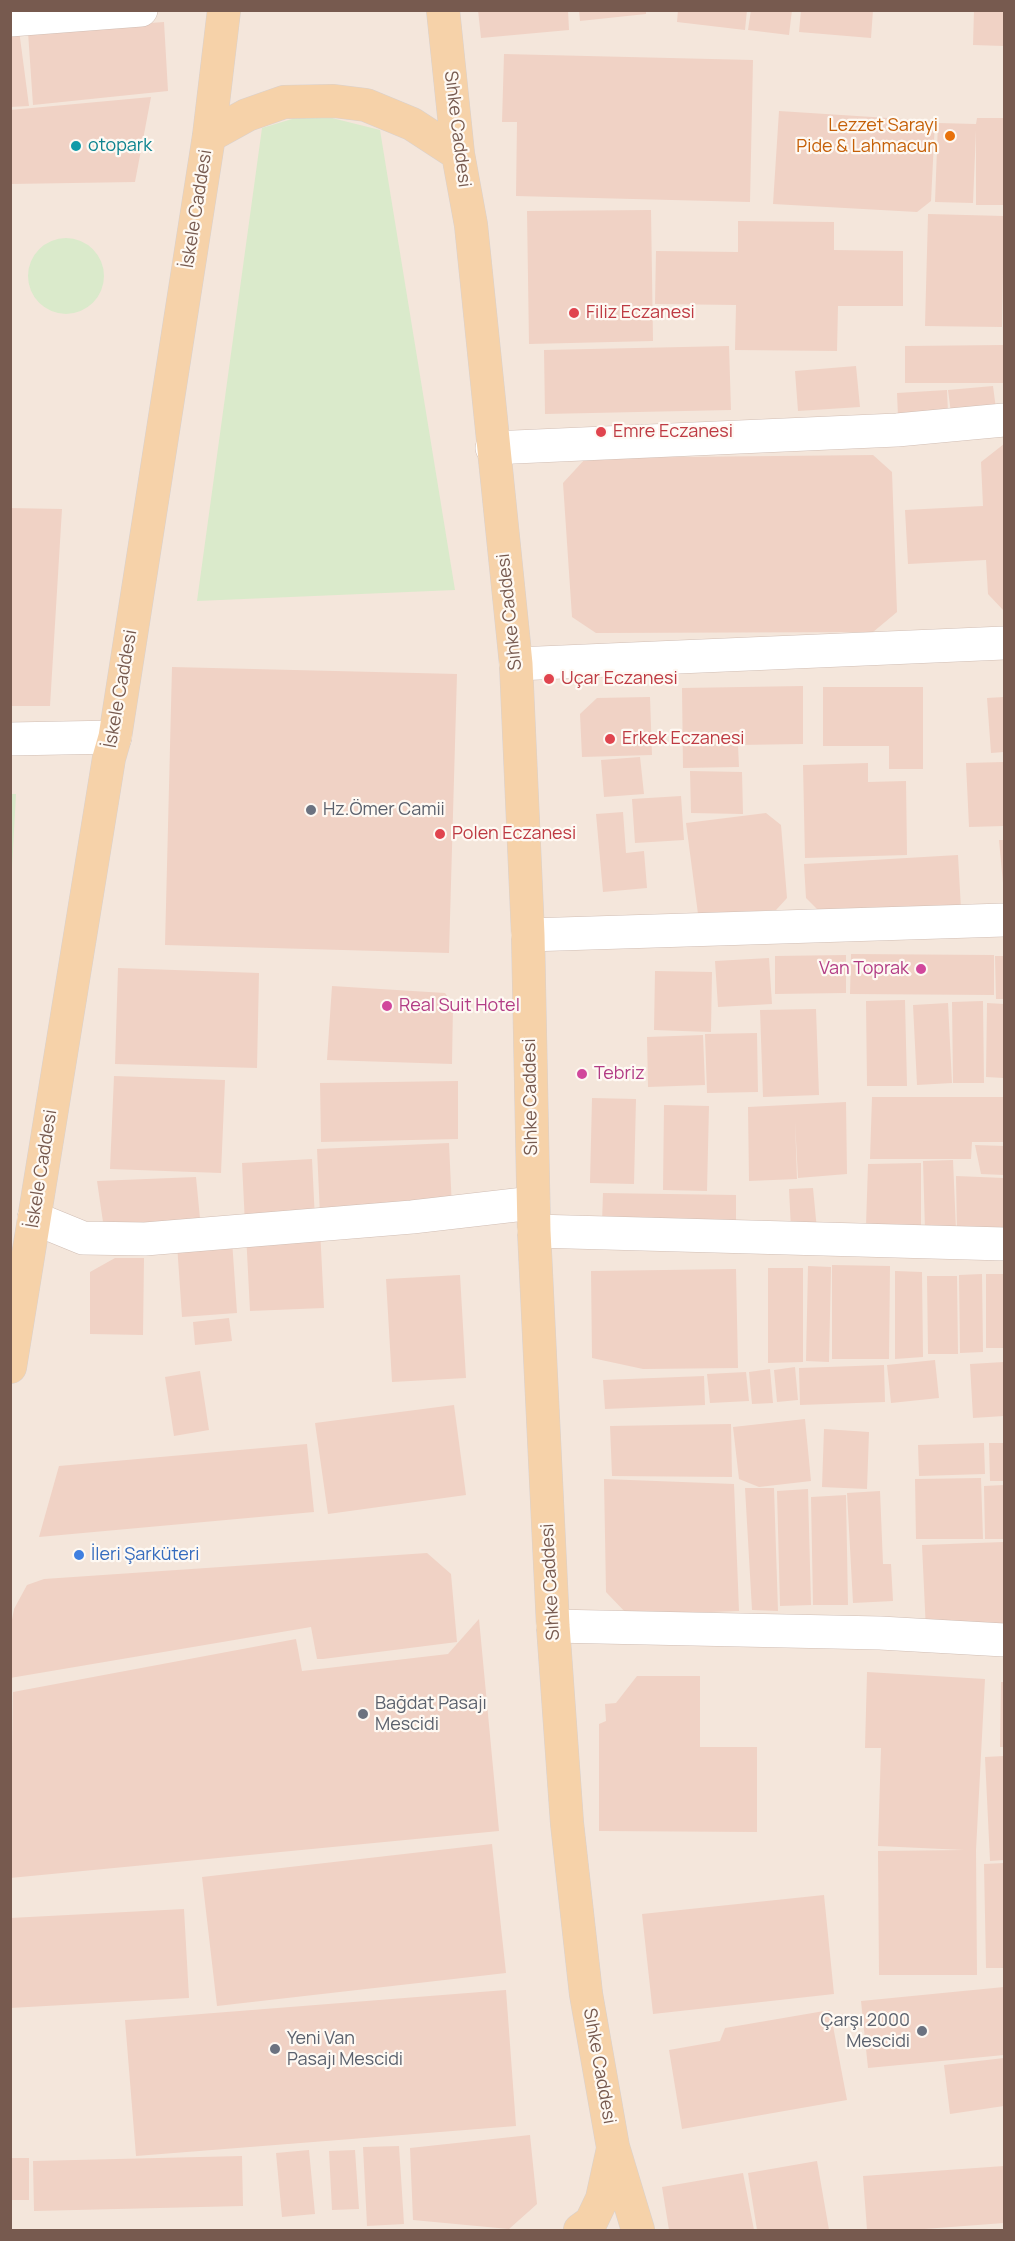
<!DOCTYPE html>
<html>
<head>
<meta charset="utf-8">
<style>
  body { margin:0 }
  #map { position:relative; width:1015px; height:2241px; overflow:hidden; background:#fcf5ed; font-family:Manrope,sans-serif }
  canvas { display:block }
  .frame { position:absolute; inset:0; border:12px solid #775a4f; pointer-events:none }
</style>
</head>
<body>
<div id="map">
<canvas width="1015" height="2241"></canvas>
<div class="frame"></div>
</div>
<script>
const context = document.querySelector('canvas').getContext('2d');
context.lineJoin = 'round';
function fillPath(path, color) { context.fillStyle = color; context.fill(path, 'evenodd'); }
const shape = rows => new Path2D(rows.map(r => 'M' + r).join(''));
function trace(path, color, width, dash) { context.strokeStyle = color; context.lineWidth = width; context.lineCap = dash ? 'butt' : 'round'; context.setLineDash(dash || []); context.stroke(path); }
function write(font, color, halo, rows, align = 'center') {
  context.font = font + ' Manrope,sans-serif'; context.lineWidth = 4.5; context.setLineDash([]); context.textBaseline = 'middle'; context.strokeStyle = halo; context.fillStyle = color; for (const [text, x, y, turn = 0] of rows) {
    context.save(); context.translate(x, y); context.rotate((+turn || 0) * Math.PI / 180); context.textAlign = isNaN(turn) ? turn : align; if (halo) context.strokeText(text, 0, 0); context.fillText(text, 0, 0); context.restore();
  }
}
fillPath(shape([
  [11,11,1004,11,1004,2230,11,2230]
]), '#f4e6db');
fillPath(shape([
  [312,113,380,130,455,590,197,601,262,128],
  '28 276a38 38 0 1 1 76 0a38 38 0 1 1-76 0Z',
  [11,794,16,794,11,886,10,794]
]), '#daeacb');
fillPath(shape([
  [478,10,568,10,569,30,481,38],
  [579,10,646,10,646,14,580,21],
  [678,10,747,10,745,30,677,22],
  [751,10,792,10,789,35,748,30],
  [801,10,873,10,871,38,799,32],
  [974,10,1004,10,1004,46,973,45],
  [164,22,168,91,33,105,28,32],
  [19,30,29,106,10,107,10,31],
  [504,54,753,60,750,202,516,196,517,122,502,122],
  [151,97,135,182,10,184,10,110],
  [779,111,935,121,931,201,917,212,773,204],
  [977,118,1004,118,1004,205,976,205,976,130,973,203,935,202,938,123,976,124],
  [651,210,653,341,529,344,527,211],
  [928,214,1004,216,1002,327,925,326],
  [738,221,834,222,834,250,903,251,903,306,838,306,837,351,735,350,736,305,655,304,656,251,738,252],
  [1004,345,1004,383,905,383,905,346],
  [729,346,731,410,545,414,544,350],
  [856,366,860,407,798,411,795,371],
  [993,386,996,409,951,413,948,390],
  [947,390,948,413,898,416,897,393],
  [1004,444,1004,611,988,594,986,560,908,564,905,510,983,506,981,462],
  [873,455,892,472,897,612,873,632,596,633,572,617,563,483,586,458],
  [10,508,62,509,50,706,10,706],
  [172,667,457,674,449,953,165,945],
  [803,686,803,744,738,745,739,767,683,768,682,688],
  [823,687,923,687,923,769,889,769,889,746,823,746],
  [650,697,652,755,582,757,580,714,597,698],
  [1004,697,1004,752,991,753,987,698],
  [640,757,644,794,604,797,601,760],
  [1004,762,1004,826,969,827,966,763],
  [868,763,868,782,906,781,907,855,805,858,803,765],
  [690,771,742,772,743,814,691,813],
  [681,796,684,840,635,843,632,799],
  [623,812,626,853,644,851,647,888,603,892,596,814],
  [766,813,781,825,787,898,776,910,698,914,686,823],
  [999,840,1004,840,1004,883,1003,883],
  [958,855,961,909,825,917,806,898,804,864],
  [851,954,994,955,994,995,850,994],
  [846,955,846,993,775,994,775,956],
  [995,956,1004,956,1004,999,996,999],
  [769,958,772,1004,718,1007,715,961],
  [118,968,259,973,257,1068,115,1064],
  [655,971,712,972,711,1032,654,1030],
  [332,986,445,993,453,1005,452,1064,327,1060],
  [905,1000,907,1086,867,1086,866,1001],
  [983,1001,984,1083,953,1083,952,1002],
  [948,1003,952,1083,917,1085,913,1005],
  [987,1003,1004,1004,1004,1078,986,1077],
  [816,1009,819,1095,763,1097,760,1010],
  [757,1033,758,1092,707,1093,705,1034],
  [703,1035,705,1085,648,1087,647,1037],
  [114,1076,225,1080,221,1173,110,1169],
  [458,1081,458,1139,321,1142,320,1083],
  [872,1097,1004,1097,1004,1142,972,1142,971,1159,870,1159],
  [592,1098,636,1099,634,1184,590,1183],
  [846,1102,847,1174,798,1178,795,1121,797,1179,749,1181,748,1107],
  [664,1105,709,1106,707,1191,663,1190],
  [449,1143,452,1209,320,1215,317,1149],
  [975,1145,1004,1146,1004,1175,981,1174],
  [312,1159,315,1220,245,1224,242,1163],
  [953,1160,956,1230,925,1230,923,1161],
  [921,1163,921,1229,866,1226,868,1164],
  [956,1176,1004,1178,1004,1231,957,1233],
  [196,1177,201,1229,103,1222,97,1181],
  [813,1188,817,1230,791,1229,789,1189],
  [603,1193,736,1195,736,1224,602,1222],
  [320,1229,324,1308,250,1311,246,1233],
  [232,1240,237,1313,182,1317,177,1244],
  [115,1258,144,1258,143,1335,90,1334,90,1272],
  [832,1265,890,1266,889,1359,832,1359],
  [808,1266,831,1267,829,1362,806,1361],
  [768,1268,803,1268,803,1362,768,1363],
  [736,1269,738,1368,643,1369,592,1358,591,1271],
  [895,1271,922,1272,923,1357,895,1359],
  [982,1274,983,1352,960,1353,959,1275],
  [986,1274,1004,1274,1004,1348,986,1348],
  [460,1275,466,1378,392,1382,386,1279],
  [927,1276,957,1276,958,1354,928,1354],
  [229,1318,232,1341,195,1345,193,1322],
  [935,1360,939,1398,891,1403,887,1365],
  [1004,1362,1004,1416,973,1418,970,1364],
  [884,1365,885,1402,800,1405,799,1368],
  [795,1367,798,1400,777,1402,774,1370],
  [770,1369,773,1403,752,1404,749,1372],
  [200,1371,209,1430,174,1436,165,1377],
  [746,1372,749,1401,710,1403,707,1374],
  [704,1376,705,1405,605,1409,603,1380],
  [454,1405,466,1495,328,1514,315,1423],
  [805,1419,811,1481,759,1487,739,1479,733,1427],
  [731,1424,732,1477,612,1476,610,1426],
  [824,1429,869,1432,867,1489,822,1487],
  [984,1443,985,1474,919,1476,918,1445],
  [989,1443,1004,1443,1004,1481,990,1481],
  [307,1444,314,1512,39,1537,59,1466],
  [981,1478,983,1539,916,1539,915,1479],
  [604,1479,734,1484,739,1611,628,1615,606,1592],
  [1004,1485,1004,1539,985,1539,984,1486],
  [745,1488,774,1488,778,1611,752,1610],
  [808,1489,811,1605,780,1606,777,1491],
  [880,1491,883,1564,891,1564,893,1601,853,1603,847,1493],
  [846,1495,848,1605,813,1605,811,1497],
  [1004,1542,1004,1627,926,1631,922,1545],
  [427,1553,451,1574,457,1642,323,1659,317,1659,311,1627,10,1678,10,1630,14,1609,27,1585,44,1579],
  [479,1619,499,1831,10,1878,13,1692,296,1639,302,1671,448,1654],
  [867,1672,985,1679,976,1850,977,1975,879,1975,878,1851,964,1850,878,1846,881,1748,865,1748],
  [637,1676,700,1676,700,1747,757,1747,757,1832,599,1831,599,1724,606,1721,605,1704,616,1703],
  [1001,1682,1004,1682,1004,1747,1000,1747],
  [1004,1756,1004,1860,990,1861,985,1757],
  [492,1844,506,1973,217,2006,202,1877],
  [1004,1863,1004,1968,986,1968,984,1864],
  [824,1895,834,1994,653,2014,642,1914],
  [184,1909,189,1998,10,2008,10,1918],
  [1004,1987,1004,2055,868,2068,861,2001],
  [506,1990,516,2126,136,2156,125,2020],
  [830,2010,847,2100,682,2129,669,2050,720,2041,725,2028],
  [1004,2058,1004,2106,950,2114,944,2065],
  [530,2135,537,2204,509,2229,413,2220,410,2148],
  [399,2146,404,2224,367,2226,363,2147],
  [309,2150,315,2214,282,2217,276,2153],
  [355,2150,359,2209,332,2210,329,2151],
  [242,2156,243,2206,34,2211,33,2161],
  [10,2158,29,2158,29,2200,10,2200],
  [817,2161,829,2230,757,2230,748,2173],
  [1004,2166,1004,2223,911,2230,867,2230,863,2176],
  [743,2173,754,2230,669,2230,662,2187]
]), '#f0d2c5');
const minor = shape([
  [10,20,141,10],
  [492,448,897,430,1004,420],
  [516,664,1004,643],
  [10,739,115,737],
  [528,935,1004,920],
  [34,1218,83,1238,145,1239,412,1217,533,1203],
  [534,1231,1004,1244],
  [553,1626,880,1633,1004,1640]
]);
const major = shape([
  [443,10,458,154,471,225,516,664,528,935,534,1231,553,1626,567,1823,586,1994,613,2147,638,2230],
  [209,136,247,115,284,102,334,101,366,105,412,124,458,154],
  [10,1367,109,758,115,737,209,136,224,10],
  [580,2230,591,2222,602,2199,613,2149]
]);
trace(minor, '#d1beb4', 34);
trace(major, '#d9d1ce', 34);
trace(minor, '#fff', 33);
trace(major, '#f6d2a9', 33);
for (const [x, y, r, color] of [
  [950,136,6,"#e8710a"],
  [76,146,6,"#0f9aa8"],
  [574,313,6,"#e0444e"],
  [601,432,6,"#e0444e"],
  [549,679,6,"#e0444e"],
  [610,739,6,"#e0444e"],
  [311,810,6,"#6b7280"],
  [440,834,6,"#e0444e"],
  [921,969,6,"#d1479c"],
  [387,1006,6,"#d1479c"],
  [582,1074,6,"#d1479c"],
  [79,1555,6,"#3f7fe0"],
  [363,1714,6,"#6b7280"],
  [922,2031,6,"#6b7280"],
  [275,2049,6,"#6b7280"]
]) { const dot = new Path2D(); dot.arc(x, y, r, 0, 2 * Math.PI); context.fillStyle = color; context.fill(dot); trace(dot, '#fef9f3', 2); }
write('18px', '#c56008', '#fef9f3', [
  ["Lezzet Sarayi",938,126],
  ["Pide & Lahmacun",938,147]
], 'right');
write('18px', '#775a4f', '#fef9f3', [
  ["Sıhke Caddesi",457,129,83],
  ["İskele Caddesi",197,209,-81],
  ["Sıhke Caddesi",510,612,-96],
  ["İskele Caddesi",121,689,-80],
  ["Sıhke Caddesi",531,1097,-91],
  ["İskele Caddesi",42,1169,-81],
  ["Sıhke Caddesi",551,1582,-93],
  ["Sıhke Caddesi",599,2066,80]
]);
write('18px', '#0d838f', '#fef9f3', [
  ["otopark",88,146]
], 'left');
write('18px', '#be3a42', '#fef9f3', [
  ["Filiz Eczanesi",586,313],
  ["Emre Eczanesi",613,432],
  ["Uçar Eczanesi",561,679],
  ["Erkek Eczanesi",622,739],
  ["Polen Eczanesi",452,834]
], 'left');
write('18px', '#5b616d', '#fef9f3', [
  ["Hz.Ömer Camii",323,810],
  ["Bağdat Pasajı",375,1704],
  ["Mescidi",375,1725],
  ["Çarşı 2000",910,2021,"right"],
  ["Mescidi",910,2042,"right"],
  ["Yeni Van",287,2039],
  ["Pasajı Mescidi",287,2060]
], 'left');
write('18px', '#b23c85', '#fef9f3', [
  ["Van Toprak",909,969,"right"],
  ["Real Suit Hotel",399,1006],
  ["Tebriz",594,1074]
], 'left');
write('18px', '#366cbe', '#fef9f3', [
  ["İleri Şarküteri",91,1555]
], 'left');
</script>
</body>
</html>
